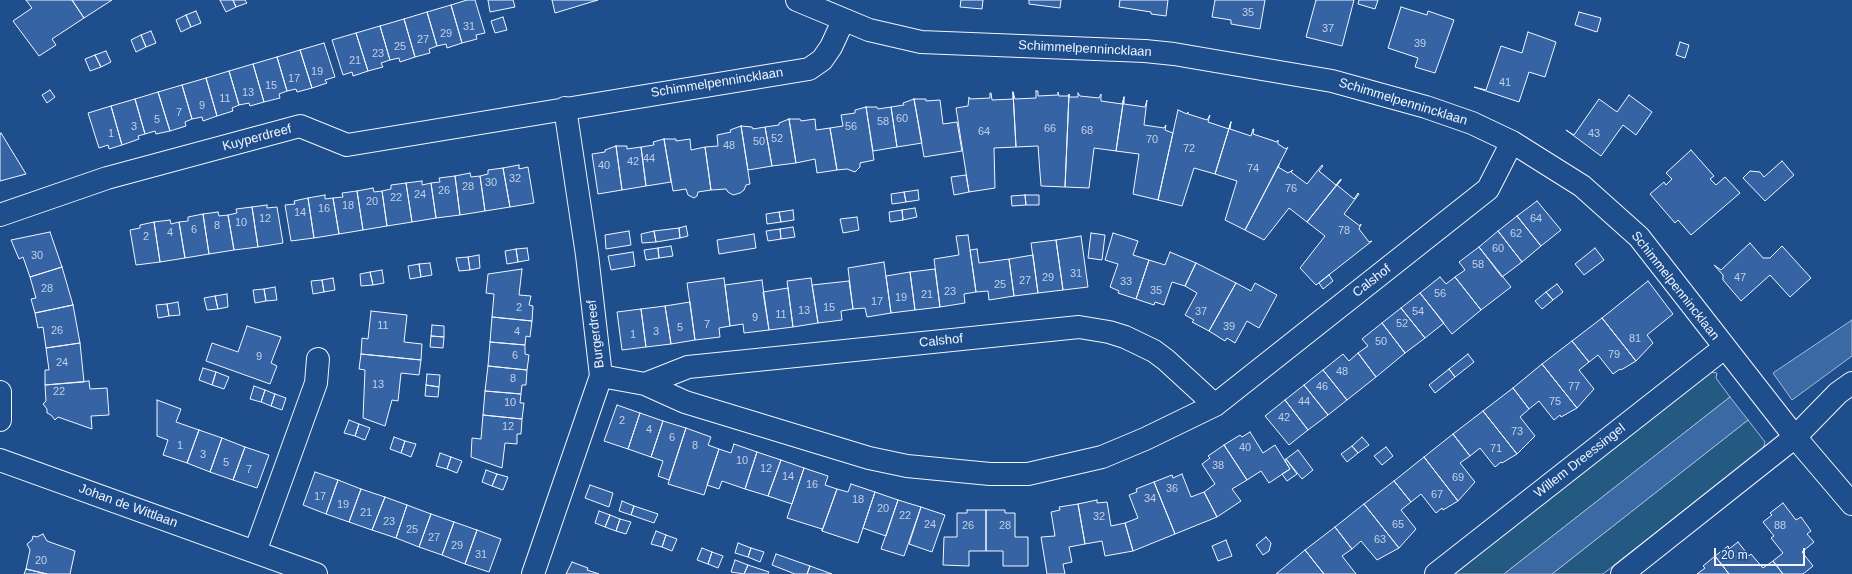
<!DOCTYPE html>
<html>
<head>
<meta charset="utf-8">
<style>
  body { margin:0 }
  #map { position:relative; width:1852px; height:574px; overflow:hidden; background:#1f4e8c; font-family:Helvetica,sans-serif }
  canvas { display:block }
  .scale { position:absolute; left:1714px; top:548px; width:91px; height:18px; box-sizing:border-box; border:2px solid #f2f6ff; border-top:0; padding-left:5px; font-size:12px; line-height:14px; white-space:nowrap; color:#f2f6ff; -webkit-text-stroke:3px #1f4e8c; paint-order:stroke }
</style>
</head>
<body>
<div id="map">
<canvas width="1852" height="574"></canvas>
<div class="scale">20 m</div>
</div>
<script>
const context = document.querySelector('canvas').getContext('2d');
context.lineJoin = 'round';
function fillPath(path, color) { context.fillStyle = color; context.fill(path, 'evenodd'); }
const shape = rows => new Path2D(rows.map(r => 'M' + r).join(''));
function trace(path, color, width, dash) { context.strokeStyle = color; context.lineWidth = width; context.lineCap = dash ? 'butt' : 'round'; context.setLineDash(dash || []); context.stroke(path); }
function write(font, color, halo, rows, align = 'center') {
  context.font = font + ' Helvetica,sans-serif'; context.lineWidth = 3; context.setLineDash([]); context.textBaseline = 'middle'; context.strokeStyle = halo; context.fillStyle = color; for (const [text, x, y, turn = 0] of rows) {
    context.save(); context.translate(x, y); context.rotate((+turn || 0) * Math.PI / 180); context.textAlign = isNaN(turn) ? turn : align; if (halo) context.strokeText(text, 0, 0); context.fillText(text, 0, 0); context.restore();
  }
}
const green = shape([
  [1711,372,1717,373,1716,378,1730,397,1504,574,1451,574,1711,372],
  [1748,420,1765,442,1763,449,1603,574,1552,574,1748,420]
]);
fillPath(green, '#245a82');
trace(green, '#a8bbd7', 1);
const water = shape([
  [1852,320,1852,356,1792,400,1773,373,1852,320],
  [1730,397,1748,420,1552,574,1504,574,1730,397]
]);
fillPath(water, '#3b69a3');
trace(water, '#a8bbd7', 1);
const building = shape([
  [26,0,72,0,84,18,52,39,56,45,39,56,13,21,32,8,26,0],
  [72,0,112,0,84,18,72,0],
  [220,0,233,0,236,7,226,12,220,0],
  [233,0,245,0,247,3,236,7,233,0],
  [467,0,475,0,485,33,476,35,477,39,462,43,451,5,467,0],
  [488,0,513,0,515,7,490,12,488,0],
  [552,0,598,0,555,13,552,0],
  [961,0,983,0,982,9,960,7,961,0],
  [1029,0,1061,0,1060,8,1029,4,1029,0],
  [1120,0,1168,0,1166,16,1151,14,1151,12,1119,7,1120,0],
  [1215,0,1265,0,1260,29,1231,24,1231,20,1212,17,1215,0],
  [1316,0,1354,0,1342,46,1306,37,1316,0],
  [1359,0,1378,0,1375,9,1358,4,1359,0],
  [451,5,462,43,447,48,446,44,437,46,427,12,451,5],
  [1401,7,1427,15,1428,11,1454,20,1435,73,1415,67,1418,58,1388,48,1401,7],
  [196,11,201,23,191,27,186,15,196,11],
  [427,12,437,46,429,49,430,53,415,57,404,19,427,12],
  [1579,12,1601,18,1597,32,1575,25,1579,12],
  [186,15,191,27,181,32,176,20,186,15],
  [503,17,507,30,495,33,491,21,503,17],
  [404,19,415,57,400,62,399,58,390,60,380,26,404,19],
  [380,26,390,60,381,63,383,67,368,71,356,33,380,26],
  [151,31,156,43,146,47,141,35,151,31],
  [1528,32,1556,42,1545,77,1529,72,1519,102,1474,87,1486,90,1501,46,1522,53,1528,32],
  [356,33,368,71,353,76,352,72,343,75,332,40,356,33],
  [141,35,146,47,136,52,131,40,141,35],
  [1680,42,1689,45,1685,58,1676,55,1680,42],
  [324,43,335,77,325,80,327,83,312,88,300,50,324,43],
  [300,50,312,88,297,92,296,89,287,91,277,57,300,50],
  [106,51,111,62,101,67,95,55,106,51],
  [95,55,101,67,90,71,85,59,95,55],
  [277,57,287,91,279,94,280,98,264,102,253,64,277,57],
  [253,64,264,102,250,106,249,103,239,105,229,71,253,64],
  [229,71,239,105,232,108,233,111,217,116,206,78,229,71],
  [206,78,217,116,203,121,202,117,192,119,182,85,206,78],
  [182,85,192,119,185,122,186,126,170,131,158,92,182,85],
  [50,90,55,97,47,103,42,95,50,90],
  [1036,91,1038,91,1038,96,1058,95,1058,92,1059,96,1068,96,1069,94,1065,187,1041,186,1038,146,1016,147,1013,92,1015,99,1036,98,1036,91],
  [158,92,170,131,156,134,155,131,145,134,135,99,158,92],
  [1013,92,1016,147,994,148,995,188,969,192,956,108,968,106,969,97,970,99,990,98,990,93,991,93,992,100,1013,99,1013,92],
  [1078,93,1080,96,1099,98,1101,94,1101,101,1122,104,1124,97,1116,151,1094,148,1089,188,1065,187,1069,94,1069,97,1078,97,1078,93],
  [1629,95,1652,112,1636,135,1623,125,1601,156,1566,130,1574,135,1599,99,1617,112,1629,95],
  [1124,97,1124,104,1145,107,1147,100,1144,125,1164,128,1166,125,1165,130,1173,133,1158,200,1133,194,1139,154,1116,151,1124,97],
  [135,99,145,134,138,136,139,139,122,145,111,106,135,99],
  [914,99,926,99,926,101,940,100,943,124,957,122,962,151,924,157,914,99],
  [914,99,922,143,897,147,891,107,904,105,903,103,914,99],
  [111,106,122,145,109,149,108,145,99,148,88,113,111,106],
  [866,107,874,160,860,163,860,167,855,172,847,169,837,170,830,128,843,126,841,115,855,113,855,110,866,107],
  [866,107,877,107,878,109,891,107,897,147,873,151,866,107],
  [1178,110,1187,114,1188,112,1188,114,1207,120,1210,115,1208,122,1229,129,1231,122,1215,174,1194,168,1182,206,1158,200,1178,110],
  [789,119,800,119,801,121,815,119,816,130,830,128,837,170,817,173,815,159,796,163,789,119],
  [789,119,796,163,772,166,765,127,779,125,779,123,789,119],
  [1231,122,1230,129,1251,136,1253,129,1254,129,1253,134,1277,142,1278,140,1278,144,1286,149,1288,147,1245,230,1225,220,1237,181,1215,174,1231,122],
  [741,126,750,184,746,185,744,190,740,193,733,195,728,192,726,189,711,190,705,147,718,146,717,135,731,132,730,130,741,126],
  [741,126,752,127,753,129,765,127,772,166,748,170,741,126],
  [1,133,26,174,0,181,0,134,1,133],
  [664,139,676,139,676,141,690,139,691,150,705,147,711,190,698,192,697,196,694,198,688,195,686,189,673,191,664,139],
  [664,139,671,182,646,186,641,147,654,145,653,142,664,139],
  [616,146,627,146,627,149,641,147,646,186,622,190,616,146],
  [616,146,622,190,598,194,592,154,605,152,605,150,616,146],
  [1691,150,1714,176,1710,179,1716,185,1725,177,1740,193,1691,235,1678,220,1675,223,1650,194,1664,182,1666,185,1672,179,1666,173,1691,150],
  [1782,161,1794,175,1765,201,1743,178,1750,171,1760,172,1764,177,1782,161],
  [519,165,519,169,528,167,534,203,510,207,503,168,519,165],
  [1279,165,1278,167,1288,173,1293,170,1291,172,1307,184,1322,165,1323,166,1319,171,1336,185,1341,179,1307,222,1289,208,1264,240,1245,230,1279,165],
  [503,168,510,207,485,211,480,176,488,174,488,170,503,168],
  [470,173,471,177,480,176,485,211,460,215,455,176,470,173],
  [966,175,969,192,954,195,951,177,966,175],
  [455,176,460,215,436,218,431,183,440,182,439,178,455,176],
  [1341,180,1337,185,1354,199,1358,193,1359,194,1344,214,1360,226,1361,224,1359,229,1369,242,1372,241,1316,285,1300,268,1325,236,1307,222,1341,180],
  [422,181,422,185,431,183,436,218,412,222,406,183,422,181],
  [406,183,412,222,387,226,382,191,391,189,391,185,406,183],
  [373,188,374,192,382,191,387,226,363,230,357,191,373,188],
  [918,190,919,200,906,202,904,192,918,190],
  [357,191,363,230,339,234,333,198,343,197,342,193,357,191],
  [904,192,906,202,892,204,891,194,904,192],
  [325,195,325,199,333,198,339,234,314,238,308,198,325,195],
  [1025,195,1026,205,1012,206,1011,196,1025,195],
  [1025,195,1039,195,1039,205,1026,205,1025,195],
  [308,198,314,238,291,241,285,205,295,204,294,201,308,198],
  [1537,201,1561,230,1541,246,1517,216,1537,201],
  [267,205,267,208,277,207,283,243,258,247,252,207,267,205],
  [252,207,258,247,234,250,228,215,237,213,236,209,252,207],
  [915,208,917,217,903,220,902,210,915,208],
  [793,210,794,220,781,222,779,212,793,210],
  [902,210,903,220,890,222,889,212,902,210],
  [218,212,219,216,228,215,234,250,209,254,203,214,218,212],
  [779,212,781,222,767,224,766,214,779,212],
  [203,214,209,254,185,258,179,222,188,221,188,217,203,214],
  [1517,216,1541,246,1522,262,1498,231,1517,216],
  [857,217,859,230,843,233,840,219,857,217],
  [170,220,171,224,179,222,185,258,160,262,154,222,170,220],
  [154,222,160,262,136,265,130,230,140,228,140,225,154,222],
  [686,226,688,236,680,238,679,228,686,226],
  [793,227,795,237,781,239,780,229,793,227],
  [679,228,680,238,656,242,654,231,679,228],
  [780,229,781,239,768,241,766,231,780,229],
  [629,231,631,245,606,249,605,235,629,231],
  [654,231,656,242,642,243,641,234,654,231],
  [1498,231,1522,262,1502,277,1479,247,1498,231],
  [50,232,62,267,30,277,23,257,19,259,11,240,50,232],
  [1091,233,1105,235,1102,260,1088,258,1091,233],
  [1113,233,1138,241,1133,255,1149,260,1136,299,1118,293,1119,291,1110,287,1118,264,1105,260,1113,233],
  [754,234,756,248,719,254,717,240,754,234],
  [968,235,976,292,964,294,965,303,940,307,934,259,959,255,956,236,968,235],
  [1081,236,1088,287,1063,290,1056,240,1081,236],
  [1056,240,1063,290,1038,293,1031,243,1056,240],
  [1750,243,1763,258,1770,258,1782,246,1811,278,1790,297,1770,275,1741,301,1723,280,1723,275,1714,265,1721,270,1750,243],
  [671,246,673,256,659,258,658,248,671,246],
  [1479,247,1511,287,1481,310,1455,277,1465,270,1459,262,1479,247],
  [527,248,529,260,518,262,516,249,527,248],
  [658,248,659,258,646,260,644,250,658,248],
  [1595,248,1604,260,1584,275,1575,264,1595,248],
  [516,249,518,262,507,264,505,251,516,249],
  [977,249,979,263,1009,259,1014,296,989,300,988,291,976,292,970,250,977,249],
  [633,252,635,266,611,270,608,256,633,252],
  [1170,252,1196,263,1185,286,1172,282,1164,305,1155,302,1154,305,1136,299,1149,260,1165,265,1170,252],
  [479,255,480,268,470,270,468,257,479,255],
  [1033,255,1038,293,1014,296,1009,259,1033,255],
  [468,257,470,270,459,271,456,258,468,257],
  [884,262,891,313,867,317,865,308,853,309,848,268,884,262],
  [430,263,432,275,421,277,419,264,430,263],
  [1196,263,1236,283,1209,331,1192,322,1194,320,1185,315,1197,293,1185,286,1196,263],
  [419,264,421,277,410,279,408,266,419,264],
  [62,267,73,305,35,313,31,299,36,298,30,277,62,267],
  [522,269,519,295,531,296,529,305,533,306,532,321,492,317,494,294,486,293,488,274,522,269],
  [935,269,940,307,915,310,910,272,935,269],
  [382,270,384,283,373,285,370,272,382,270],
  [370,272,373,285,361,286,360,274,370,272],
  [910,272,915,310,891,313,886,276,910,272],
  [1329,275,1333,281,1323,289,1319,283,1329,275],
  [1440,277,1446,284,1455,277,1481,310,1452,334,1420,293,1440,277],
  [333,278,335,290,324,292,322,280,333,278],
  [724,278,730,326,719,328,720,337,695,340,687,283,724,278],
  [811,278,818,323,793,327,787,281,811,278],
  [322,280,324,292,313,294,311,281,322,280],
  [762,280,769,330,744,333,743,324,730,326,725,285,762,280],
  [849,281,853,309,841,311,842,320,818,323,812,285,849,281],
  [1648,281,1673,314,1647,335,1653,343,1636,361,1602,318,1648,281],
  [1236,283,1251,291,1255,283,1277,295,1259,328,1247,321,1235,343,1227,338,1225,341,1209,331,1236,283],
  [1557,284,1563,292,1553,300,1546,292,1557,284],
  [275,287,277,300,266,301,264,289,275,287],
  [788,288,793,327,769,330,763,292,788,288],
  [264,289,266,301,255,303,253,290,264,289],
  [1546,292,1553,300,1542,309,1535,301,1546,292],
  [1420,293,1444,323,1425,338,1401,308,1420,293],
  [227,294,228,307,218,309,215,296,227,294],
  [215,296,218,309,207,310,204,298,215,296],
  [178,302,180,315,169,316,167,304,178,302],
  [690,302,695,340,671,344,665,306,690,302],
  [167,304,169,316,158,318,156,305,167,304],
  [73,305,80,343,46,348,43,327,38,328,35,313,73,305],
  [665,306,671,344,646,347,641,309,665,306],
  [1401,308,1425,338,1405,353,1382,323,1401,308],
  [641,309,646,347,622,350,617,312,641,309],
  [371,311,407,315,404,342,422,344,421,360,361,354,362,338,368,339,371,311],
  [492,317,532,321,530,337,526,336,525,345,490,342,492,317],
  [1602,318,1636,361,1621,370,1620,369,1613,374,1598,355,1589,362,1572,341,1602,318],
  [1382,323,1405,353,1376,377,1358,353,1368,346,1362,339,1382,323],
  [432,325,444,326,444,337,431,336,432,325],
  [247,326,281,337,271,363,277,366,270,384,206,361,212,343,238,352,247,326],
  [431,336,444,337,443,348,430,347,431,336],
  [1572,341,1589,362,1579,370,1594,389,1577,408,1542,364,1572,341],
  [490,342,525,345,525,354,529,355,527,370,488,366,490,342],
  [80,343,84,382,45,385,45,370,49,370,46,348,80,343],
  [1358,353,1376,377,1347,400,1323,370,1343,354,1349,361,1358,353],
  [361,354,421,360,419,375,401,373,398,401,392,400,385,426,363,418,365,370,359,369,361,354],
  [1468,354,1474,362,1455,377,1449,369,1468,354],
  [1542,364,1577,408,1561,417,1560,415,1554,420,1539,401,1529,409,1513,388,1542,364],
  [488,366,527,370,526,385,522,385,521,394,485,391,488,366],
  [203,368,216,372,212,385,199,380,203,368],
  [1449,369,1455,377,1435,393,1429,385,1449,369],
  [1323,370,1347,400,1328,415,1304,385,1323,370],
  [216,372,229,377,224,389,212,385,216,372],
  [427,374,440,375,439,387,426,385,427,374],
  [89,381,90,389,107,388,109,415,91,416,92,429,58,417,55,420,51,415,47,413,47,409,43,404,46,401,45,385,89,381],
  [426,385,439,387,438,397,425,396,426,385],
  [1304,385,1328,415,1308,430,1285,400,1304,385],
  [254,386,265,390,261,402,250,399,254,386],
  [1513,388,1529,409,1520,417,1535,436,1517,454,1483,411,1513,388],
  [265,390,275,394,271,406,261,402,265,390],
  [485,391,521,394,520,403,524,403,522,419,483,415,485,391],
  [275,394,286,398,282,410,271,406,275,394],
  [157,400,181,409,176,422,199,430,187,463,163,455,168,440,157,436,157,400],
  [1285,400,1308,430,1289,445,1265,416,1285,400],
  [617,405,640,413,628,449,604,441,617,405],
  [1483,411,1517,454,1502,463,1501,462,1495,467,1480,448,1470,456,1453,434,1483,411],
  [640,413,663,421,651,457,628,449,640,413],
  [483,415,522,419,521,434,517,434,517,444,505,443,502,468,471,457,472,438,481,439,483,415],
  [349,420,359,424,355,436,344,433,349,420],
  [663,421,686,428,669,480,658,476,663,461,651,457,663,421],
  [359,424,370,428,365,440,355,436,359,424],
  [686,428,711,437,708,445,719,449,704,495,668,484,686,428],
  [199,430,222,438,210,472,187,463,199,430],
  [1250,432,1263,453,1275,445,1290,469,1269,483,1261,471,1247,480,1224,445,1240,435,1242,437,1250,432],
  [1453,434,1470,456,1460,463,1475,482,1458,501,1424,457,1453,434],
  [394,437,405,441,401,453,390,449,394,437],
  [1362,437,1369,445,1358,453,1352,446,1362,437],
  [222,438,245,447,233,480,210,472,222,438],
  [405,441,416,444,411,457,401,453,405,441],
  [734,444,757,452,745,489,722,481,719,489,707,485,719,449,731,453,734,444],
  [1224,445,1247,480,1232,489,1241,501,1217,517,1204,492,1215,484,1202,464,1210,458,1208,456,1224,445],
  [1352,446,1358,453,1347,462,1341,454,1352,446],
  [245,447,269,455,257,488,233,480,245,447],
  [1386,447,1393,456,1382,465,1374,456,1386,447],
  [1298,450,1313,470,1302,479,1286,459,1298,450],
  [757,452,781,460,768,496,745,489,757,452],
  [440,453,451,457,447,469,436,466,440,453],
  [451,457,462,461,457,473,447,469,451,457],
  [1424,457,1458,501,1443,510,1442,508,1436,513,1421,494,1411,502,1394,481,1424,457],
  [1286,459,1297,474,1287,481,1282,474,1290,469,1285,461,1286,459],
  [781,460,804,468,792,504,768,496,781,460],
  [804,468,828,476,825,485,837,489,822,531,822,529,787,518,804,468],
  [486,470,497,474,492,486,482,482,486,470],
  [315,472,338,480,326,514,303,505,315,472],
  [497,474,508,477,503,490,492,486,497,474],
  [1182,474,1191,497,1204,492,1217,517,1175,534,1154,482,1172,475,1173,478,1182,474],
  [338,480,361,489,349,522,326,514,338,480],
  [1394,481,1411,502,1401,510,1416,529,1399,548,1364,504,1394,481],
  [1154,482,1175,534,1133,551,1125,523,1138,518,1129,495,1137,492,1136,489,1154,482],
  [851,484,875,492,858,543,822,531,837,489,848,492,851,484],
  [590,485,613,493,609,507,585,498,590,485],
  [361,489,385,497,372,530,349,522,361,489],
  [875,492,898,500,886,536,863,528,875,492],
  [385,497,407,505,396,538,372,530,385,497],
  [898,500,921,507,904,556,881,549,898,500],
  [1097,500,1097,503,1107,502,1111,526,1125,523,1133,551,1105,556,1102,541,1085,544,1078,504,1097,500],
  [622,501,634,506,631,515,619,511,622,501],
  [1783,503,1796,520,1801,517,1811,531,1807,534,1814,542,1802,552,1813,566,1803,574,1783,574,1773,561,1783,553,1771,538,1774,536,1763,522,1772,515,1770,513,1783,503],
  [1078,504,1085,544,1069,547,1072,562,1063,564,1065,574,1047,574,1041,537,1055,536,1051,512,1060,510,1059,507,1078,504],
  [1364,504,1399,548,1377,560,1361,541,1352,549,1335,527,1364,504],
  [407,505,431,514,419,547,396,538,407,505],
  [634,506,658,514,654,523,631,515,634,506],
  [921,507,945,515,932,552,909,544,921,507],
  [967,510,986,510,986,551,969,551,969,566,943,565,944,537,957,537,957,513,967,513,967,510],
  [986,510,1005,510,1005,513,1015,513,1015,537,1028,537,1028,566,1003,566,1003,551,986,551,986,510],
  [599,511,610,515,605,527,595,523,599,511],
  [431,514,454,522,442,555,419,547,431,514],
  [610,515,620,519,616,531,605,527,610,515],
  [620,519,631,522,626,534,616,531,620,519],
  [454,522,477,530,465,564,442,555,454,522],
  [1335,527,1352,549,1342,556,1356,574,1324,574,1305,550,1335,527],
  [477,530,501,539,489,572,465,564,477,530],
  [656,531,666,535,662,547,651,544,656,531],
  [43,534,47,541,75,551,70,574,47,574,26,569,30,550,27,544,32,540,33,536,37,537,43,534],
  [666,535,677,539,672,551,662,547,666,535],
  [1266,537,1271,543,1269,551,1263,555,1256,545,1266,537],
  [1226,540,1232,556,1218,561,1212,546,1226,540],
  [1738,542,1749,556,1751,554,1763,568,1773,561,1783,574,1729,574,1715,556,1728,546,1729,549,1738,542],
  [738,543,751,548,748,557,735,553,738,543],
  [702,548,712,552,708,564,697,560,702,548],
  [751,548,764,552,760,562,748,557,751,548],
  [1305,550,1324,574,1276,574,1305,550],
  [712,552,723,556,718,568,708,564,712,552],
  [776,554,810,566,807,574,795,574,772,565,776,554],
  [1715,556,1729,574,1697,574,1705,568,1703,566,1715,556],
  [735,560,748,565,744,574,731,572,735,560],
  [572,562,588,568,587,570,599,574,566,574,572,562],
  [748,565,769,572,768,574,744,574,748,565],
  [810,566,832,574,807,574,810,566],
  [26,569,47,574,24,574,26,569]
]);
fillPath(building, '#3563a3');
trace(building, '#f2f6ff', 1);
const minor = shape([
  [797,0,869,30,921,42,1145,51,1174,54,1332,81,1426,107,1472,123,1512,142,1582,186,1639,237,1795,437,1852,504],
  [0,215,107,178,300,126,347,145,809,69,822,60,831,47,843,21],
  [601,376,645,384,685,402,869,458,907,466,990,474,1028,474,1102,457,1145,439,1215,405,1488,189,1512,142],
  [645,384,688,367,1079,327,1109,332,1125,337,1154,351,1166,360,1215,405],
  [0,392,0,420],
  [0,460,316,574],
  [255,552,316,383,318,359],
  [533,574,601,376,587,255,565,108],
  [1436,574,1724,348],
  [1622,574,1795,437,1838,393,1852,383]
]);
trace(minor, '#f2f6ff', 24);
trace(minor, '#1f4e8c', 22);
write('11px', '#c3d1e8', null, [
  ["35",1248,13],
  ["31",469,27],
  ["37",1328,29],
  ["29",446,34],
  ["27",423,40],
  ["39",1420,44],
  ["25",400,47],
  ["23",378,54],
  ["21",355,61],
  ["19",317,72],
  ["17",294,79],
  ["41",1505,83],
  ["15",271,86],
  ["13",248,93],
  ["11",225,99],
  ["9",202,106],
  ["7",179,113],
  ["60",902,119],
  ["5",157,120],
  ["58",883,122],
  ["3",134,127],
  ["56",851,127],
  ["66",1050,129],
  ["68",1087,131],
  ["64",984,132],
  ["1",111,134],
  ["43",1594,134],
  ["52",777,139],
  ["70",1152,140],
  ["50",759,142],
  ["48",729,146],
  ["72",1189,149],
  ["44",649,159],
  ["42",633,162],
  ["40",604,166],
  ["74",1253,169],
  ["32",515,179],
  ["30",491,183],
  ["28",468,187],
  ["76",1291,189],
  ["26",444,191],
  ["24",420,195],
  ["22",396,198],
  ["20",372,202],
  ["18",348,206],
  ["16",324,209],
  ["14",300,213],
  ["12",265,219],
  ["64",1536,219],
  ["10",241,223],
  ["8",217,226],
  ["6",194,230],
  ["78",1344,231],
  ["4",170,233],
  ["62",1516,234],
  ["2",146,237],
  ["60",1498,249],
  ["30",37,256],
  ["58",1478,265],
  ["31",1076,274],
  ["29",1048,278],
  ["47",1740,278],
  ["27",1025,281],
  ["33",1126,282],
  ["25",1000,285],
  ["28",47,289],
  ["35",1156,291],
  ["23",950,292],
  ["56",1440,294],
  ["21",927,295],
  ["19",901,298],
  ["17",877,302],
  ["2",519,308],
  ["15",829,308],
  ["13",804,311],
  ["37",1201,312],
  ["54",1418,312],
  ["11",781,315],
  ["9",755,318],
  ["52",1402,324],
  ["7",707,325],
  ["11",383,326],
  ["39",1229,327],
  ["5",680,328],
  ["26",57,331],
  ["4",517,332],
  ["3",656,332],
  ["1",633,335],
  ["81",1635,339],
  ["50",1381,342],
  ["79",1614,355],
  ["6",515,356],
  ["9",259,357],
  ["24",62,363],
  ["48",1342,372],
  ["8",513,379],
  ["13",378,385],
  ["46",1322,387],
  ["77",1574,387],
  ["22",59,392],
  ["44",1304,402],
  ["75",1555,402],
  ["10",510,403],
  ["42",1284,418],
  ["2",622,421],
  ["12",508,427],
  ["4",649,430],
  ["73",1517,432],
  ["6",672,438],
  ["1",180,446],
  ["8",695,446],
  ["40",1245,448],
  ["71",1496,449],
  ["3",203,455],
  ["10",742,461],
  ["5",226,463],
  ["38",1218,466],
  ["12",766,469],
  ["7",249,470],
  ["14",788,477],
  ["69",1458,478],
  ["16",812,485],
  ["36",1172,489],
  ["67",1437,495],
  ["17",320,497],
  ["34",1150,499],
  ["18",858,500],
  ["19",343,505],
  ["20",883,509],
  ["21",366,513],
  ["22",905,516],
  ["32",1099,517],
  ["23",389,522],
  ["24",930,525],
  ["65",1398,525],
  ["26",968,526],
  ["28",1005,526],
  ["88",1780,526],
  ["25",412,530],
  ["27",434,538],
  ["63",1380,540],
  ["29",457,546],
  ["31",481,555],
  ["20",41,561]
]);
write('13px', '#f2f6ff', '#1f4e8c', [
  ["Schimmelpennincklaan",1085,49,3],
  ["Schimmelpennincklaan",717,83,-9],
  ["Schimmelpennincklaan",1403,102,17],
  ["Kuyperdreef",257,138,-15],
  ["Calshof",1372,281,-38],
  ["Schimmelpennincklaan",1675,286,52],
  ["Burgerdreef",596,334,-97],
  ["Calshof",941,341,-6],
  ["Willem Dreessingel",1580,461,-38],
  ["Johan de Wittlaan",128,506,20]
]);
</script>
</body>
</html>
